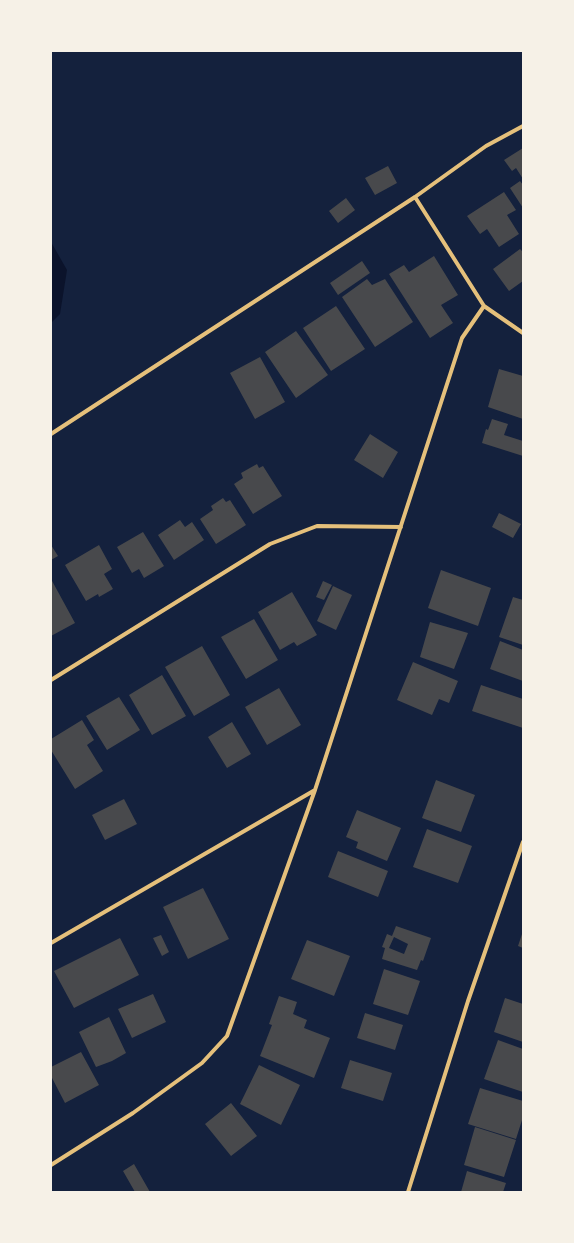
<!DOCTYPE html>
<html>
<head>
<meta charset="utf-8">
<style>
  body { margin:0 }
  #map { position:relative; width:574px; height:1243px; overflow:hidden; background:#14213d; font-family:Montserrat,sans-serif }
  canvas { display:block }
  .frame { position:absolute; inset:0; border:52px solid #f6f1e7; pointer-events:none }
</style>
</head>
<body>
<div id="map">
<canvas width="574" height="1243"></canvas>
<div class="frame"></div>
</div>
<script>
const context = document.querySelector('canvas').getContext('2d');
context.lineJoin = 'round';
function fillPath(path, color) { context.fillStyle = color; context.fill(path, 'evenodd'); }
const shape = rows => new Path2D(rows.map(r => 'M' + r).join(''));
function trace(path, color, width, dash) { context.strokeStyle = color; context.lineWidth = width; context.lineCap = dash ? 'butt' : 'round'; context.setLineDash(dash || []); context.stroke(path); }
fillPath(shape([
  [51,242,67,270,60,314,51,323]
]), '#0b132b');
fillPath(shape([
  [523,148,523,179,516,168,512,171,504,160],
  [388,166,397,183,375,195,365,178],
  [520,181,523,185,523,208,510,188],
  [504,192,516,210,507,215,519,234,499,247,487,229,480,234,467,216],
  [346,198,355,210,338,223,329,211],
  [520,249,523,252,523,281,509,291,493,269],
  [434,256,458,295,441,305,453,323,430,338,389,274,404,265,409,272],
  [362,261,370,273,338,295,330,283],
  [367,279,372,285,385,279,413,322,375,347,342,297],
  [336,306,365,349,331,371,303,328],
  [296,331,328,375,296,398,265,352],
  [260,357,285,402,255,419,230,373],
  [499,369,523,376,523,419,488,407],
  [492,419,508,424,504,435,523,441,523,456,482,443,486,429,488,430],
  [370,434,398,452,383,478,354,460],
  [257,464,259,468,263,466,282,496,253,514,234,484,243,478,241,473],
  [223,498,226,502,230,500,246,525,216,544,200,519,213,510,211,506],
  [499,513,521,524,513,538,492,527],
  [180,520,185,527,192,522,204,540,174,560,158,535],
  [143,532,164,566,144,578,139,569,132,573,117,547],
  [51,545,58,556,51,560],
  [99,545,112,569,104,574,113,589,99,597,98,594,86,601,65,565],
  [441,570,491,588,478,626,428,608],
  [51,579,75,623,51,636],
  [323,581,332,585,324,600,316,597],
  [333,586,352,595,336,630,317,621],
  [292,592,317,635,297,646,294,642,280,650,258,612],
  [513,597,523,600,523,645,499,637],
  [254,619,278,660,246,679,221,637],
  [430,622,468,633,454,669,420,657],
  [500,641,523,650,523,681,490,669],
  [202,646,230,695,194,716,165,667],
  [413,662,458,681,449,703,439,699,432,715,397,700],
  [162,675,186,716,152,735,129,695],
  [481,685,523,699,523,728,472,711],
  [279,688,301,725,267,745,245,707],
  [119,697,140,730,107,750,86,716],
  [82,720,94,740,87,745,103,771,75,789,51,750,51,739],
  [232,722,251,754,227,768,208,737],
  [436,780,475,795,461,832,422,818],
  [124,799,137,824,105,840,92,815],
  [357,810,401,828,387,861,356,848,358,842,346,837],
  [427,829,472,846,458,883,413,867],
  [338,851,388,871,378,897,328,877],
  [203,888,229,939,188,959,163,907],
  [396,926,431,938,423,961,421,960,417,970,382,959,385,948,382,947,387,934,392,936],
  [394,937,408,944,404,954,389,948],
  [523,931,523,948,518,946],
  [161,935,169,952,162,956,153,938],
  [120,938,139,975,74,1008,54,971],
  [307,940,350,956,334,996,291,979],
  [384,969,420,981,408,1015,373,1004],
  [153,994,166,1022,132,1038,118,1009],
  [279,996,297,1002,293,1014,307,1020,304,1028,330,1038,314,1078,260,1056,272,1025,269,1024],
  [505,998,523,1004,523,1042,494,1032],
  [365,1013,403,1025,395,1050,357,1038],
  [109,1017,126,1053,112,1061,96,1067,79,1032],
  [498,1040,523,1049,523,1092,484,1079],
  [81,1052,99,1085,65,1103,51,1076,51,1067],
  [350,1060,392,1073,383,1101,341,1088],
  [259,1065,300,1085,281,1125,240,1104],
  [480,1088,523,1101,523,1117,516,1139,468,1124],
  [231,1103,257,1136,231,1156,205,1124],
  [475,1127,516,1140,504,1177,464,1165],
  [134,1164,150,1192,135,1192,123,1171],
  [467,1171,506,1183,503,1192,461,1192]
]), '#48494c');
trace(shape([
  [415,197,484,306,523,333],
  [51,434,415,197,486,146,523,126],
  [51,680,270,544,317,526,401,527],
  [51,943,315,790],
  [51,1165,133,1113,202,1063,227,1036,315,790,462,338,484,306],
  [408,1192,468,1001,523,842]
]), '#e5c07b', 4);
</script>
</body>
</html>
